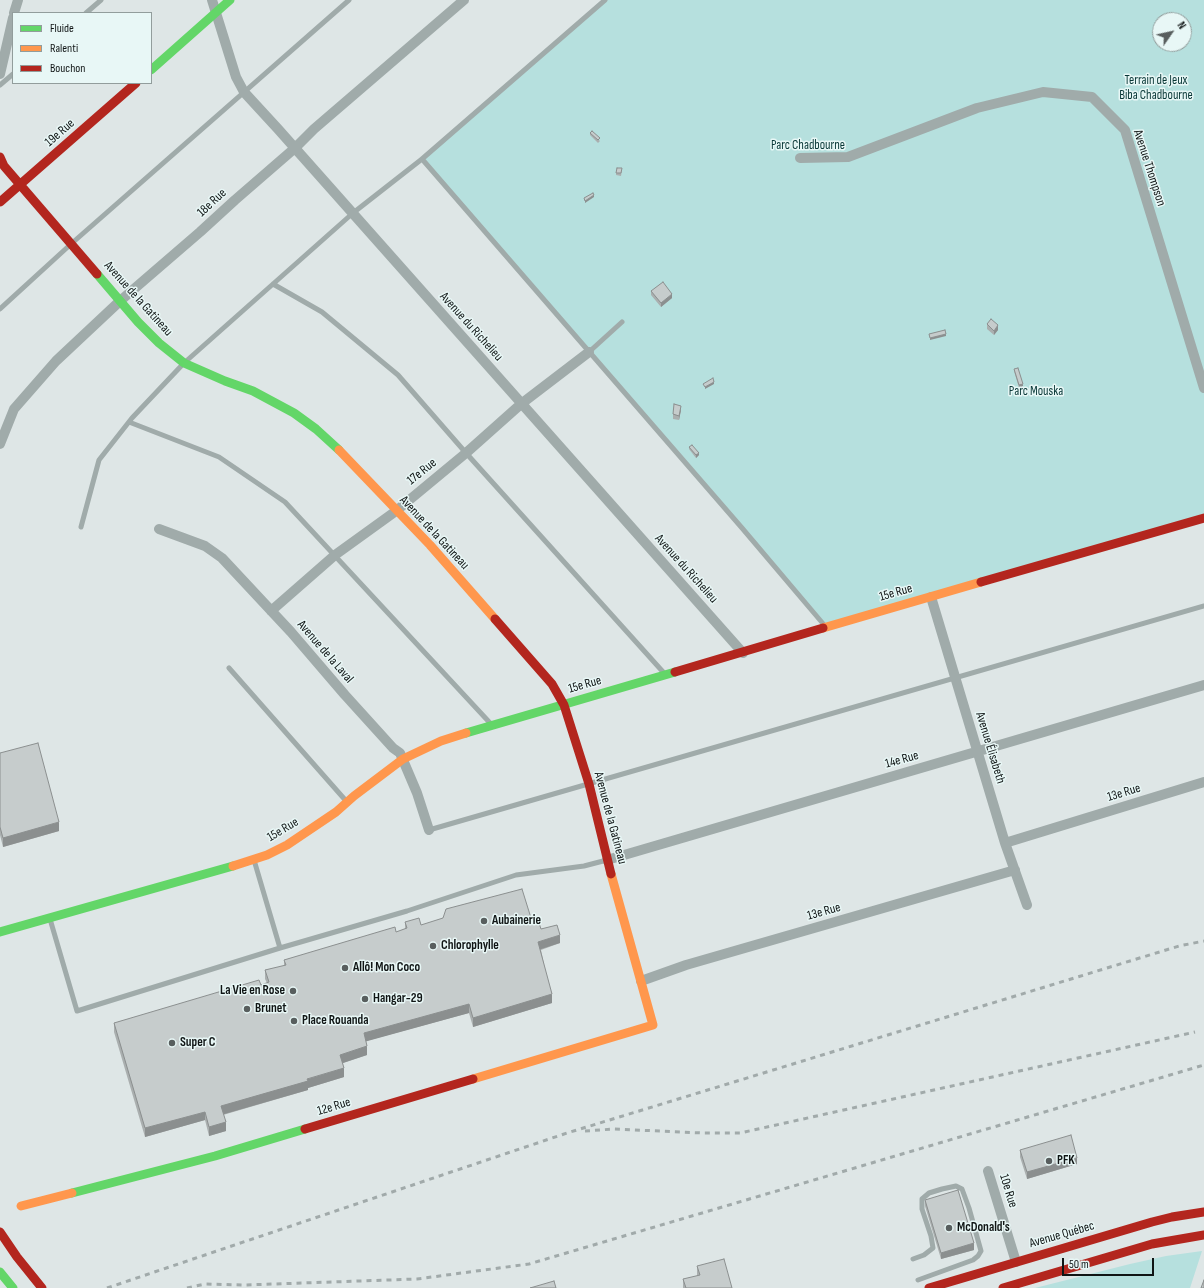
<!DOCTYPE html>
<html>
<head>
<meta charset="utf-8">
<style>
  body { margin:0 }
  #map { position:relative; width:1204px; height:1288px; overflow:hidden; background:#dee6e6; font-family:"Sofia Sans Condensed",sans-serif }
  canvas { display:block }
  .legend { position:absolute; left:12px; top:12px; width:140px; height:72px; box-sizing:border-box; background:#e8f7f6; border:1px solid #929d9c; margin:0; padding:5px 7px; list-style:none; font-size:12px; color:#101515 }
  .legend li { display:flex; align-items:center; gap:8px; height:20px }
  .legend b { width:20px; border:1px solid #929d9c }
  .north { position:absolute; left:1152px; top:12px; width:40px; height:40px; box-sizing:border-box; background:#e8f7f6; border:1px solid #929d9c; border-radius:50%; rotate:56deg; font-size:11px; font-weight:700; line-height:16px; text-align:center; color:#101515 }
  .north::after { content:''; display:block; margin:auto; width:14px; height:18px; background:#585e5e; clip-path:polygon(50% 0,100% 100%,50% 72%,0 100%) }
  .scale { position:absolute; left:1062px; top:1258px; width:92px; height:18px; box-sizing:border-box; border:2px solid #101515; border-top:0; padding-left:5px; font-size:12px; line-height:14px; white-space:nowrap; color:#101515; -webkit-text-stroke:3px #e8f7f6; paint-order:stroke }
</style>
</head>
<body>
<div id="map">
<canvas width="1204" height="1288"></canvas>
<ul class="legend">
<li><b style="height:5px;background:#63d668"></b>Fluide</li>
<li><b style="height:5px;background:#ff974d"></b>Ralenti</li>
<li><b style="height:5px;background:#b3261e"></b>Bouchon</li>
</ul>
<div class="north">N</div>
<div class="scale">50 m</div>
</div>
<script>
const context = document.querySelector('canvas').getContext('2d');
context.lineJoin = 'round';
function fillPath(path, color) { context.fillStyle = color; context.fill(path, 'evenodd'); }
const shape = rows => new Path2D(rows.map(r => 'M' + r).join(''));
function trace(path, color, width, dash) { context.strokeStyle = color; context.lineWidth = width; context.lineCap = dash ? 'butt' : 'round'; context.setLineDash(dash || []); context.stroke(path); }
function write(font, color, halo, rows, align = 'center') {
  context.font = font + ' "Sofia Sans Condensed",sans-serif'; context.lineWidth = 3; context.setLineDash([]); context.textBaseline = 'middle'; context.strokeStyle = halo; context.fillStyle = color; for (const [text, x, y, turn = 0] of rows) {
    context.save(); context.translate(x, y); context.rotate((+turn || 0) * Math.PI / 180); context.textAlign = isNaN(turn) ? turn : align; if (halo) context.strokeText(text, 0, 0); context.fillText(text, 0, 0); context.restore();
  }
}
fillPath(shape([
  [605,0,1204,0,1204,518,826,627,422,159],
  [1160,20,1184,20,1184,44,1160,44],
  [1202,1251,1190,1288,1035,1288,1130,1264,1166,1256]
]), '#b6e0de');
trace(shape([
  [86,13,101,0],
  [0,85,13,74],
  [422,159,742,528,825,626],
  [273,284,322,312,398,375,466,453,664,673],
  [0,309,71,244,349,0],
  [589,352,622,322],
  [129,422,219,457,285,502,491,724],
  [81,527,99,460,132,418,184,363,353,213,422,159,605,0],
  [229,668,347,802],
  [429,830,1204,606],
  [254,860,280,948],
  [50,919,77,1011,280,948,407,911,516,875,584,866,607,860],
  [913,1259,924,1255,933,1248,931,1236,922,1209,922,1199,929,1193,942,1189,956,1186,962,1189,969,1208,981,1251,978,1256,973,1260,918,1280]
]), '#a0abaa', 5);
trace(shape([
  [212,0,236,77,244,92,278,129,743,653],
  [14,13,18,0],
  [0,74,13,18],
  [800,158,848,157,977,108,1043,92,1092,97,1125,130,1204,388],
  [0,444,14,409,56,361,120,301,200,232,235,200,295,148,314,129,464,0],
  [159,529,205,546,222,558,291,632,345,695,393,748,400,753,417,793,429,830],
  [931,597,1005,843,1027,905],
  [271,611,335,555,396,511,466,453,521,404,589,352],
  [1005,843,1204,782],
  [607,860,1204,685],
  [641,981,686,965,1015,870],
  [988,1171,1016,1262]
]), '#a0abaa', 10);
trace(shape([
  [151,70,230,0],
  [97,274,138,322,159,343,184,363,225,381,253,391,294,413,316,429,339,450],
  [466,733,675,672],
  [0,932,233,866],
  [72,1193,215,1156,305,1129],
  [0,1272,13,1288]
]), '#63d668', 9);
trace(shape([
  [339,450,430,545,495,619],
  [823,628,981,582],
  [233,866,267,855,287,845,336,812,354,796,403,759,441,741,466,733],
  [473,1079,653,1025,611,874],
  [21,1206,72,1193]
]), '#ff974d', 9);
trace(shape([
  [0,157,4,166,97,274],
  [0,202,136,83],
  [981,582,1204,518],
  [495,619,552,684,564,705,589,784,611,874],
  [675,672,823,628],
  [305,1129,473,1079],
  [0,1232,17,1257,42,1288],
  [929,1288,1152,1222,1172,1217,1204,1212],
  [1003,1288,1152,1244,1204,1235]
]), '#b3261e', 9);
trace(shape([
  [585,1131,614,1129,703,1133,740,1133,1195,1032],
  [107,1288,567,1133,1179,946,1204,941],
  [187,1288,205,1284,245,1285,417,1279,529,1264,1204,1065]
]), '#a1aaaa', 3, [5, 5]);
fillPath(shape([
  [590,133,600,141,598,143,590,135],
  [617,168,622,170,621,176,616,175],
  [651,291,672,298,661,307,651,295],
  [987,324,998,330,994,335,987,329],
  [1014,369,1023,386,1019,388,1014,371],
  [681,410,679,420,673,419,673,414],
  [689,447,699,455,696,458,689,449],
  [0,753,59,831,3,847,0,835],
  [531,918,541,929,560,943,541,950,552,1003,473,1027,469,1013,366,1041,367,1055,343,1063,344,1077,308,1088,308,1090,223,1115,226,1131,209,1136,205,1120,145,1137,114,1032,114,1023,267,983,265,979,265,970,284,966,284,960,396,932,405,929,405,922,421,925],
  [1020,1150,1077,1164,1027,1179,1020,1157],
  [925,1200,974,1250,941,1259,925,1206],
  [697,1266,732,1288,683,1288,683,1279,697,1276]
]), '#aaafaf');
fillPath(shape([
  [594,195,594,197,585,203,585,201],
  [672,294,672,298,661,307,661,303],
  [998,325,998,330,994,335,994,331],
  [946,334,946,336,930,340,930,338],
  [714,382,714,384,705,389,705,387],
  [1023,384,1023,386,1019,388,1019,385],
  [681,406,681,410,679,420,679,416],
  [699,453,699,455,696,458,696,455],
  [59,822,59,831,3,847,3,838],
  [560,935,560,943,538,950,538,942],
  [552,994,552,1003,473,1027,473,1018],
  [469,1004,469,1013,364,1042,364,1033],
  [367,1046,367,1055,340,1064,340,1055],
  [344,1068,344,1077,308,1088,308,1090,221,1115,221,1106],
  [205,1112,205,1120,145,1137,145,1128],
  [226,1122,226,1131,209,1136,209,1127],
  [1077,1158,1077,1164,1027,1179,1027,1172],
  [974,1243,974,1250,941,1259,941,1253]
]), '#8b8f8f');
const building = shape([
  [592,131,600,138,598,140,590,133,592,131],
  [617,168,622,168,621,173,616,173,617,168],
  [593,193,594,195,585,201,584,198,593,193],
  [663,282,672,294,661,303,651,291,663,282],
  [991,319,998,325,994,331,987,324,991,319],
  [945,330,946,334,930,338,929,334,945,330],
  [1018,368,1023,384,1019,385,1014,369,1018,368],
  [713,378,714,382,705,387,703,384,713,378],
  [674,404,681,406,679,416,673,414,674,404],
  [692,445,699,453,696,455,689,447,692,445],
  [38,743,59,822,3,838,0,827,0,753,38,743],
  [522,889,531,918,537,917,541,929,557,925,560,935,538,942,552,994,473,1018,469,1004,364,1033,367,1046,340,1055,344,1068,307,1079,308,1081,221,1106,226,1122,209,1127,205,1112,145,1128,114,1023,259,980,261,985,269,982,265,970,286,965,284,960,395,927,396,932,407,928,405,922,419,918,421,925,443,918,446,909,522,889],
  [1071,1135,1077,1158,1027,1172,1020,1150,1071,1135],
  [958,1190,974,1243,941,1253,925,1200,958,1190],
  [724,1259,732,1288,686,1288,683,1279,700,1275,697,1266,724,1259],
  [1204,1280,1204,1288,1201,1288,1204,1280],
  [554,1281,556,1288,530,1288,554,1281]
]);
fillPath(building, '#c6cccc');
trace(building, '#8b8f8f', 1);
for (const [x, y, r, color] of [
  [484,921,4,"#585e5e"],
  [433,946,4,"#585e5e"],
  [345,968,4,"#585e5e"],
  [293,991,4,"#585e5e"],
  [365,999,4,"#585e5e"],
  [247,1009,4,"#585e5e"],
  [294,1021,4,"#585e5e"],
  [172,1043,4,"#585e5e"],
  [1049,1161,4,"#585e5e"],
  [949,1228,4,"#585e5e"]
]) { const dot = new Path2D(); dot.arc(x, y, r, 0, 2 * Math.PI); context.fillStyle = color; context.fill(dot); trace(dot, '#e8f7f6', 1.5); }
write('13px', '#083736', '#e8f7f6', [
  ["Terrain de Jeux",1156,81],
  ["Biba Chadbourne",1156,96],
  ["Parc Chadbourne",808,146],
  ["Parc Mouska",1036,392]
]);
write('13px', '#101515', '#e8f7f6', [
  ["19e Rue",60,133,-41],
  ["Avenue Thompson",1149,168,72],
  ["18e Rue",212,203,-43],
  ["Avenue de la Gatineau",138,299,48],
  ["Avenue du Richelieu",471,327,48],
  ["17e Rue",422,472,-39],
  ["Avenue de la Gatineau",434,533,47],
  ["Avenue du Richelieu",686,569,48],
  ["15e Rue",896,593,-16],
  ["Avenue de la Laval",325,652,49],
  ["15e Rue",585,685,-16],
  ["Avenue Élisabeth",990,748,73],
  ["14e Rue",902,760,-16],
  ["13e Rue",1124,793,-17],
  ["Avenue de la Gatineau",610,818,75],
  ["15e Rue",283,830,-31],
  ["13e Rue",824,912,-16],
  ["12e Rue",334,1107,-17],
  ["10e Rue",1008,1191,73],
  ["Avenue Québec",1062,1235,-16]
]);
write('bold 13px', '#101515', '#e8f7f6', [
  ["Aubainerie",492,921],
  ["Chlorophylle",441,946],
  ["Allô! Mon Coco",353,968],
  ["La Vie en Rose",285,991,"right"],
  ["Hangar-29",373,999],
  ["Brunet",255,1009],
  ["Place Rouanda",302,1021],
  ["Super C",180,1043],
  ["PFK",1057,1161],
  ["McDonald's",957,1228]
], 'left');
</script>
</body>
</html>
